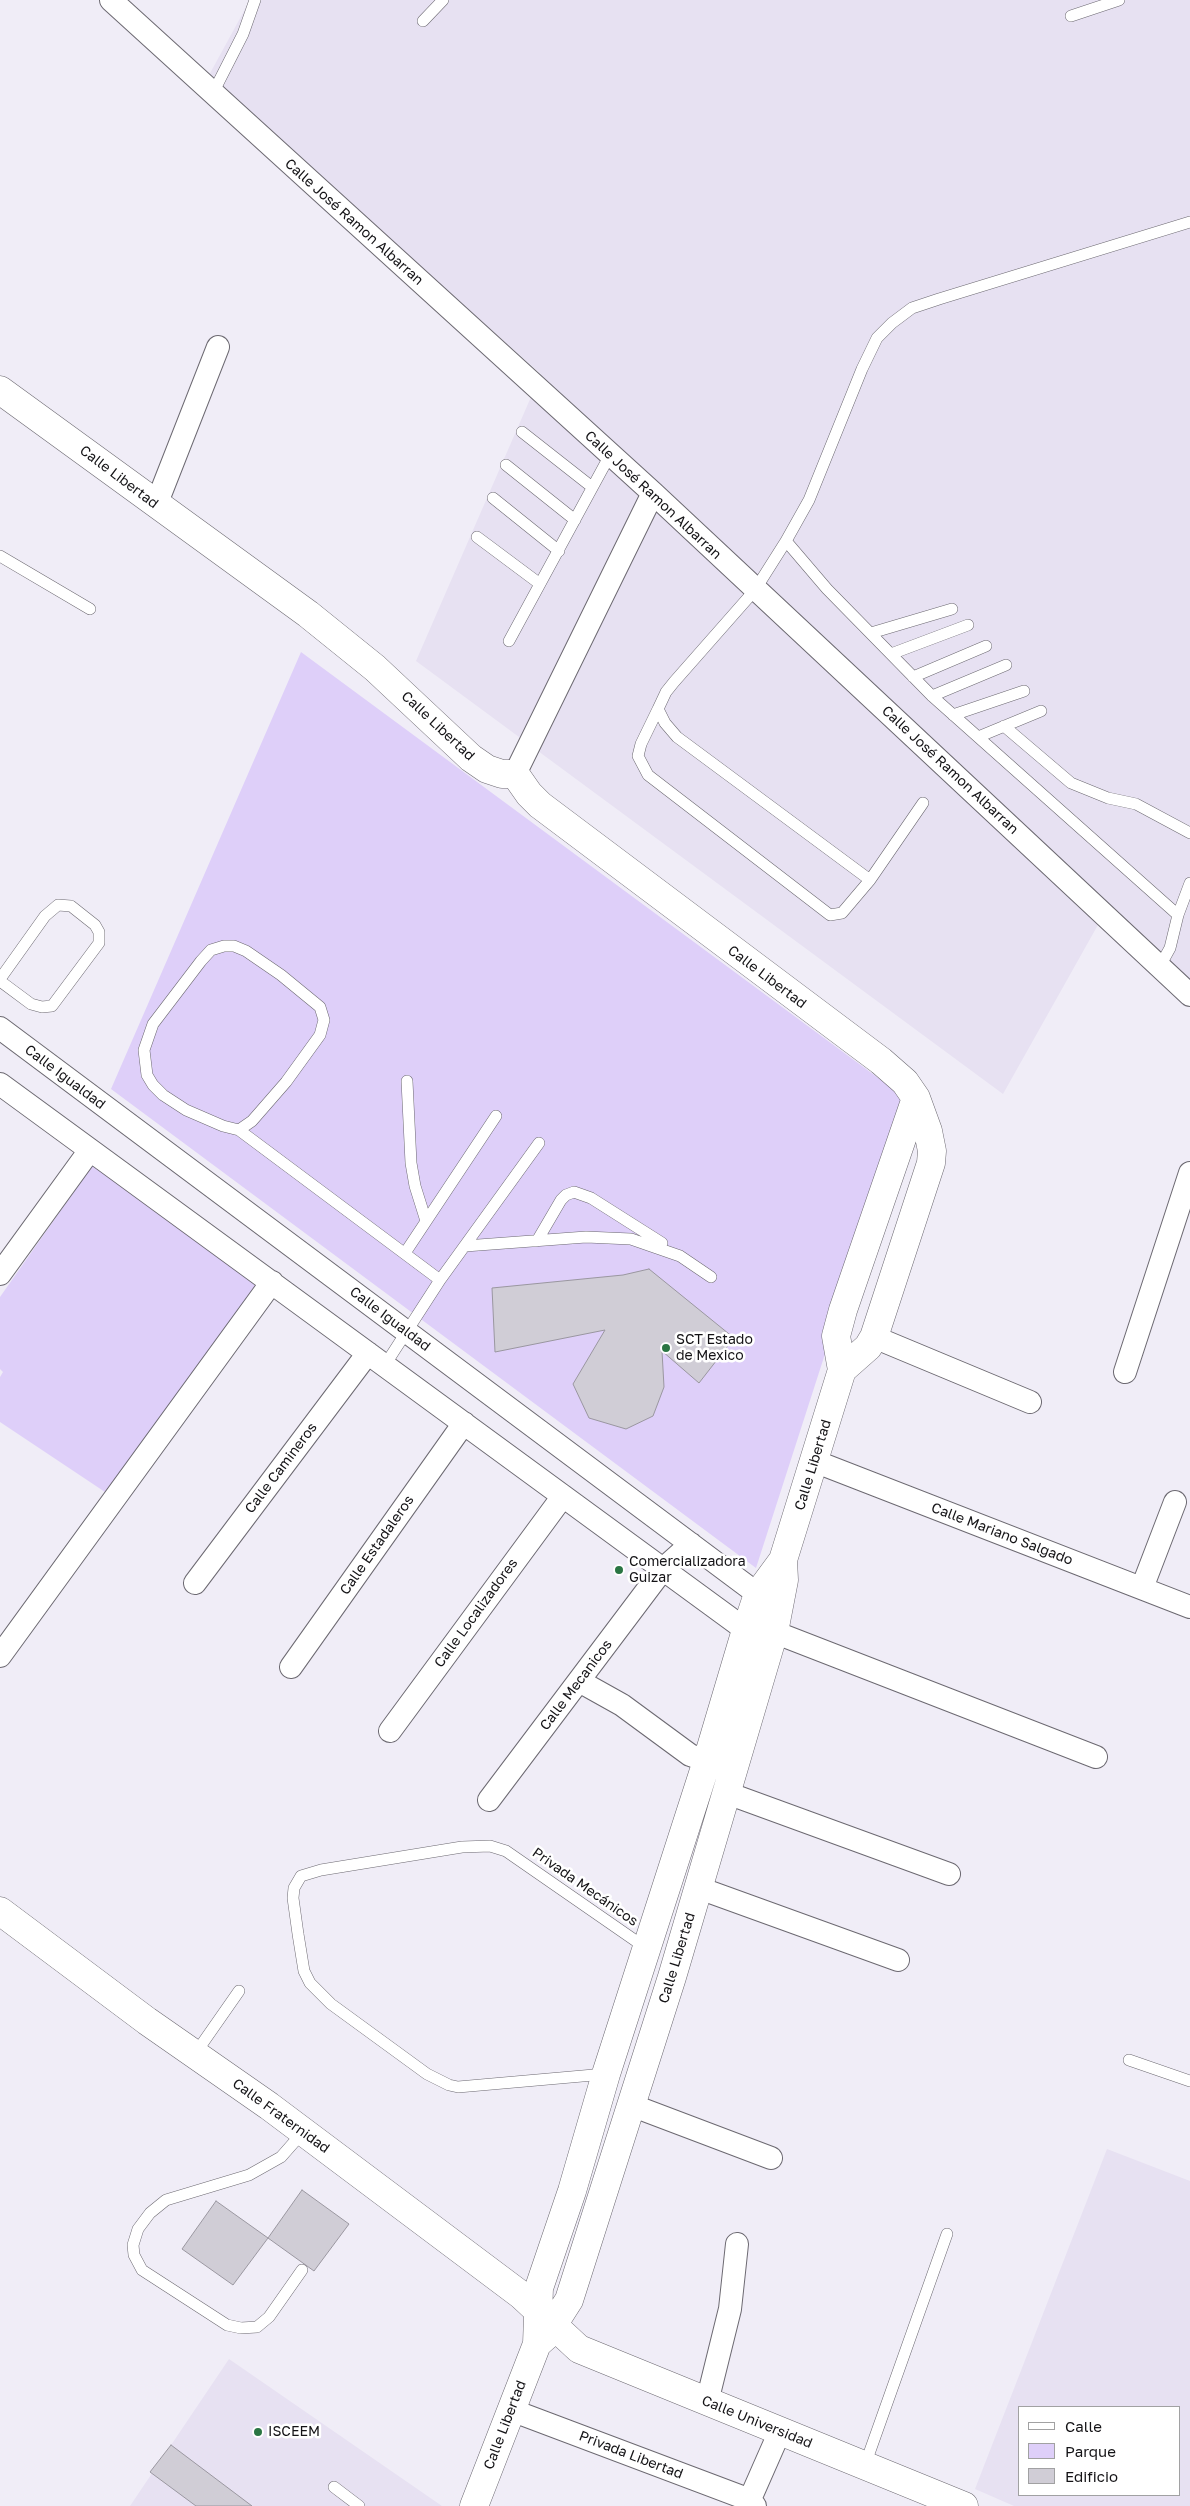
<!DOCTYPE html>
<html>
<head>
<meta charset="utf-8">
<style>
  body { margin:0 }
  #map { position:relative; width:1190px; height:2506px; overflow:hidden; background:#f0edf7; font-family:"Golos Text",sans-serif }
  canvas { display:block }
  .legend { position:absolute; left:1018px; top:2406px; width:162px; height:90px; box-sizing:border-box; background:#fff; border:1px solid #a1a1a2; margin:0; padding:6px 9px; list-style:none; font-size:15px; color:#141316 }
  .legend li { display:flex; align-items:center; gap:10px; height:25px }
  .legend b { width:25px; border:1px solid #a1a1a2 }
</style>
</head>
<body>
<div id="map">
<canvas width="1190" height="2506"></canvas>
<ul class="legend">
<li><b style="height:6px;background:#fff"></b>Calle</li>
<li><b style="height:14px;background:#decff9"></b>Parque</li>
<li><b style="height:14px;background:#d0cdd6"></b>Edificio</li>
</ul>
</div>
<script>
const context = document.querySelector('canvas').getContext('2d');
context.lineJoin = 'round';
function fillPath(path, color) { context.fillStyle = color; context.fill(path, 'evenodd'); }
const shape = rows => new Path2D(rows.map(r => 'M' + r).join(''));
function trace(path, color, width, dash) { context.strokeStyle = color; context.lineWidth = width; context.lineCap = dash ? 'butt' : 'round'; context.setLineDash(dash || []); context.stroke(path); }
function write(font, color, halo, rows, align = 'center') {
  context.font = font + ' "Golos Text",sans-serif'; context.lineWidth = 5; context.setLineDash([]); context.textBaseline = 'middle'; context.strokeStyle = halo; context.fillStyle = color; for (const [text, x, y, turn = 0] of rows) {
    context.save(); context.translate(x, y); context.rotate((+turn || 0) * Math.PI / 180); context.textAlign = isNaN(turn) ? turn : align; if (halo) context.strokeText(text, 0, 0); context.fillText(text, 0, 0); context.restore();
  }
}
fillPath(shape([
  [250,0,1190,0,1190,982,1108,907,1003,1094,416,661,541,374,208,77],
  [1107,2149,1190,2181,1190,2506,1014,2506,975,2489],
  [1019,2407,1179,2407,1179,2495,1019,2495],
  [229,2359,442,2506,130,2506]
]), '#e7e1f2');
fillPath(shape([
  [301,652,904,1097,834,1326,756,1568,111,1089],
  [99,1156,269,1281,105,1492,0,1422,0,1377,3,1372,0,1369,0,1297]
]), '#decff9');
const building = shape([
  [649,1269,734,1338,699,1383,662,1351,664,1387,653,1416,626,1429,589,1418,573,1384,605,1330,495,1352,492,1288,623,1275,649,1269],
  [302,2190,349,2224,314,2271,268,2238,302,2190],
  [216,2201,268,2238,233,2285,182,2249,216,2201],
  [171,2445,252,2506,196,2506,150,2472,171,2445]
]);
fillPath(building, '#d0cdd6');
trace(building, '#9a97a0', 1);
const service = shape([
  [1071,16,1119,0],
  [423,21,443,0],
  [213,93,243,34,255,0],
  [1190,222,939,299,912,308,892,323,877,338,862,369,809,500,786,541,827,589,932,696,1178,915,1190,883],
  [522,432,592,487],
  [506,465,575,520],
  [493,498,559,551],
  [477,537,540,584],
  [786,541,755,590,674,682,666,692,658,709,665,723,677,737,870,880],
  [0,556,90,609],
  [871,633,952,609],
  [509,641,610,455],
  [891,654,968,625],
  [913,677,986,646],
  [932,696,1006,665],
  [658,709,641,744,638,756,648,775,830,915,842,913,870,880,923,803],
  [953,715,1024,691],
  [1004,726,1071,783,1108,798,1136,804,1190,833],
  [978,737,1041,711],
  [1160,966,1170,948,1178,915],
  [0,979,45,916,58,905,71,906,95,925,99,932,99,943,52,1006,42,1007,31,1004,0,981],
  [407,1081,411,1163,415,1186,426,1221],
  [239,1130,252,1121,286,1082,320,1035,324,1020,320,1007,281,975,246,951,234,946,224,946,211,950,201,961,153,1024,144,1050,147,1075,153,1085,163,1095,186,1110,223,1126,239,1130,440,1280],
  [537,1241,561,1200,566,1195,574,1192,591,1198,662,1243],
  [465,1246,586,1237,631,1239,680,1256,711,1277],
  [405,1253,496,1116],
  [385,1365,440,1280,539,1143],
  [195,2054,239,1991],
  [1129,2060,1190,2081],
  [605,2074,458,2087,449,2085,427,2074,331,2004,310,1983,304,1971,298,1934,293,1898,294,1888,301,1876,321,1870,462,1847,490,1846,506,1851,646,1948],
  [302,2270,269,2317,257,2327,241,2328,227,2325,142,2270,134,2255,133,2245,138,2229,150,2213,166,2200,249,2175,281,2157,303,2132],
  [865,2465,947,2234],
  [334,2487,359,2506]
]);
const minor = shape([
  [111,0,653,493,1190,995],
  [156,505,218,347],
  [515,774,653,493],
  [0,1028,771,1604],
  [0,1084,746,1630,774,1632,1096,1757],
  [0,1274,90,1150],
  [874,1337,1030,1402],
  [1125,1372,1190,1173],
  [814,1461,1190,1607],
  [195,1583,368,1353],
  [1142,1588,1175,1502],
  [0,1656,272,1282],
  [291,1667,464,1423],
  [579,1681,622,1705,690,1755,707,1761],
  [390,1731,563,1496],
  [727,1793,949,1874],
  [489,1800,663,1569,691,1544],
  [699,1888,898,1960],
  [631,2105,771,2158],
  [707,2402,730,2309,737,2244],
  [511,2410,750,2500,755,2506],
  [747,2506,780,2431]
]);
const tertiary = shape([
  [0,1911,147,2021,269,2106,521,2295,579,2349,964,2506]
]);
const secondary = shape([
  [0,390,308,614,375,668,471,758,487,769,502,774,515,774,529,794,540,805,881,1061,905,1082,916,1098,928,1131,932,1151,931,1163,874,1337,868,1347,842,1370],
  [537,2344,546,2336,569,2300,672,1977,774,1632,784,1580,783,1560,842,1370,836,1336,843,1310,916,1098],
  [474,2506,537,2344,539,2288,572,2191,606,2074,707,1761,746,1630,758,1594,783,1560]
]);
trace(service, '#6c6971', 12);
trace(minor, '#6c6971', 24);
trace(tertiary, '#6c6971', 29);
trace(secondary, '#6c6971', 29);
trace(service, '#fff', 11);
trace(minor, '#fff', 22);
trace(tertiary, '#fff', 28);
trace(secondary, '#fff', 28);
for (const [x, y, r, color] of [
  [666,1348,5,"#2a7543"],
  [619,1570,5,"#2a7543"],
  [258,2432,5,"#2a7543"]
]) { const dot = new Path2D(); dot.arc(x, y, r, 0, 2 * Math.PI); context.fillStyle = color; context.fill(dot); trace(dot, '#fff', 2); }
write('14px', '#141316', '#fff', [
  ["Calle José Ramon Albarran",354,222,42],
  ["Calle Libertad",119,477,37],
  ["Calle José Ramon Albarran",653,495,43],
  ["Calle Libertad",438,726,43],
  ["Calle José Ramon Albarran",950,770,43],
  ["Calle Libertad",767,977,37],
  ["Calle Igualdad",65,1077,37],
  ["Calle Igualdad",390,1319,37],
  ["Calle Libertad",813,1465,-73],
  ["Calle Camineros",281,1468,-53],
  ["Calle Mariano Salgado",1002,1534,21],
  ["Calle Estadaleros",377,1545,-55],
  ["Calle Localizadores",476,1613,-54],
  ["Calle Mecanicos",576,1685,-53],
  ["Privada Mecánicos",585,1887,35],
  ["Calle Libertad",677,1958,-73],
  ["Calle Fraternidad",281,2116,36],
  ["Calle Universidad",757,2422,22],
  ["Calle Libertad",505,2425,-69],
  ["Privada Libertad",631,2455,21]
]);
write('14px', '#141316', '#fff', [
  ["SCT Estado",676,1340],
  ["de Mexico",676,1356],
  ["Comercializadora",629,1562],
  ["Guizar",629,1578],
  ["ISCEEM",268,2432]
], 'left');
</script>
</body>
</html>
